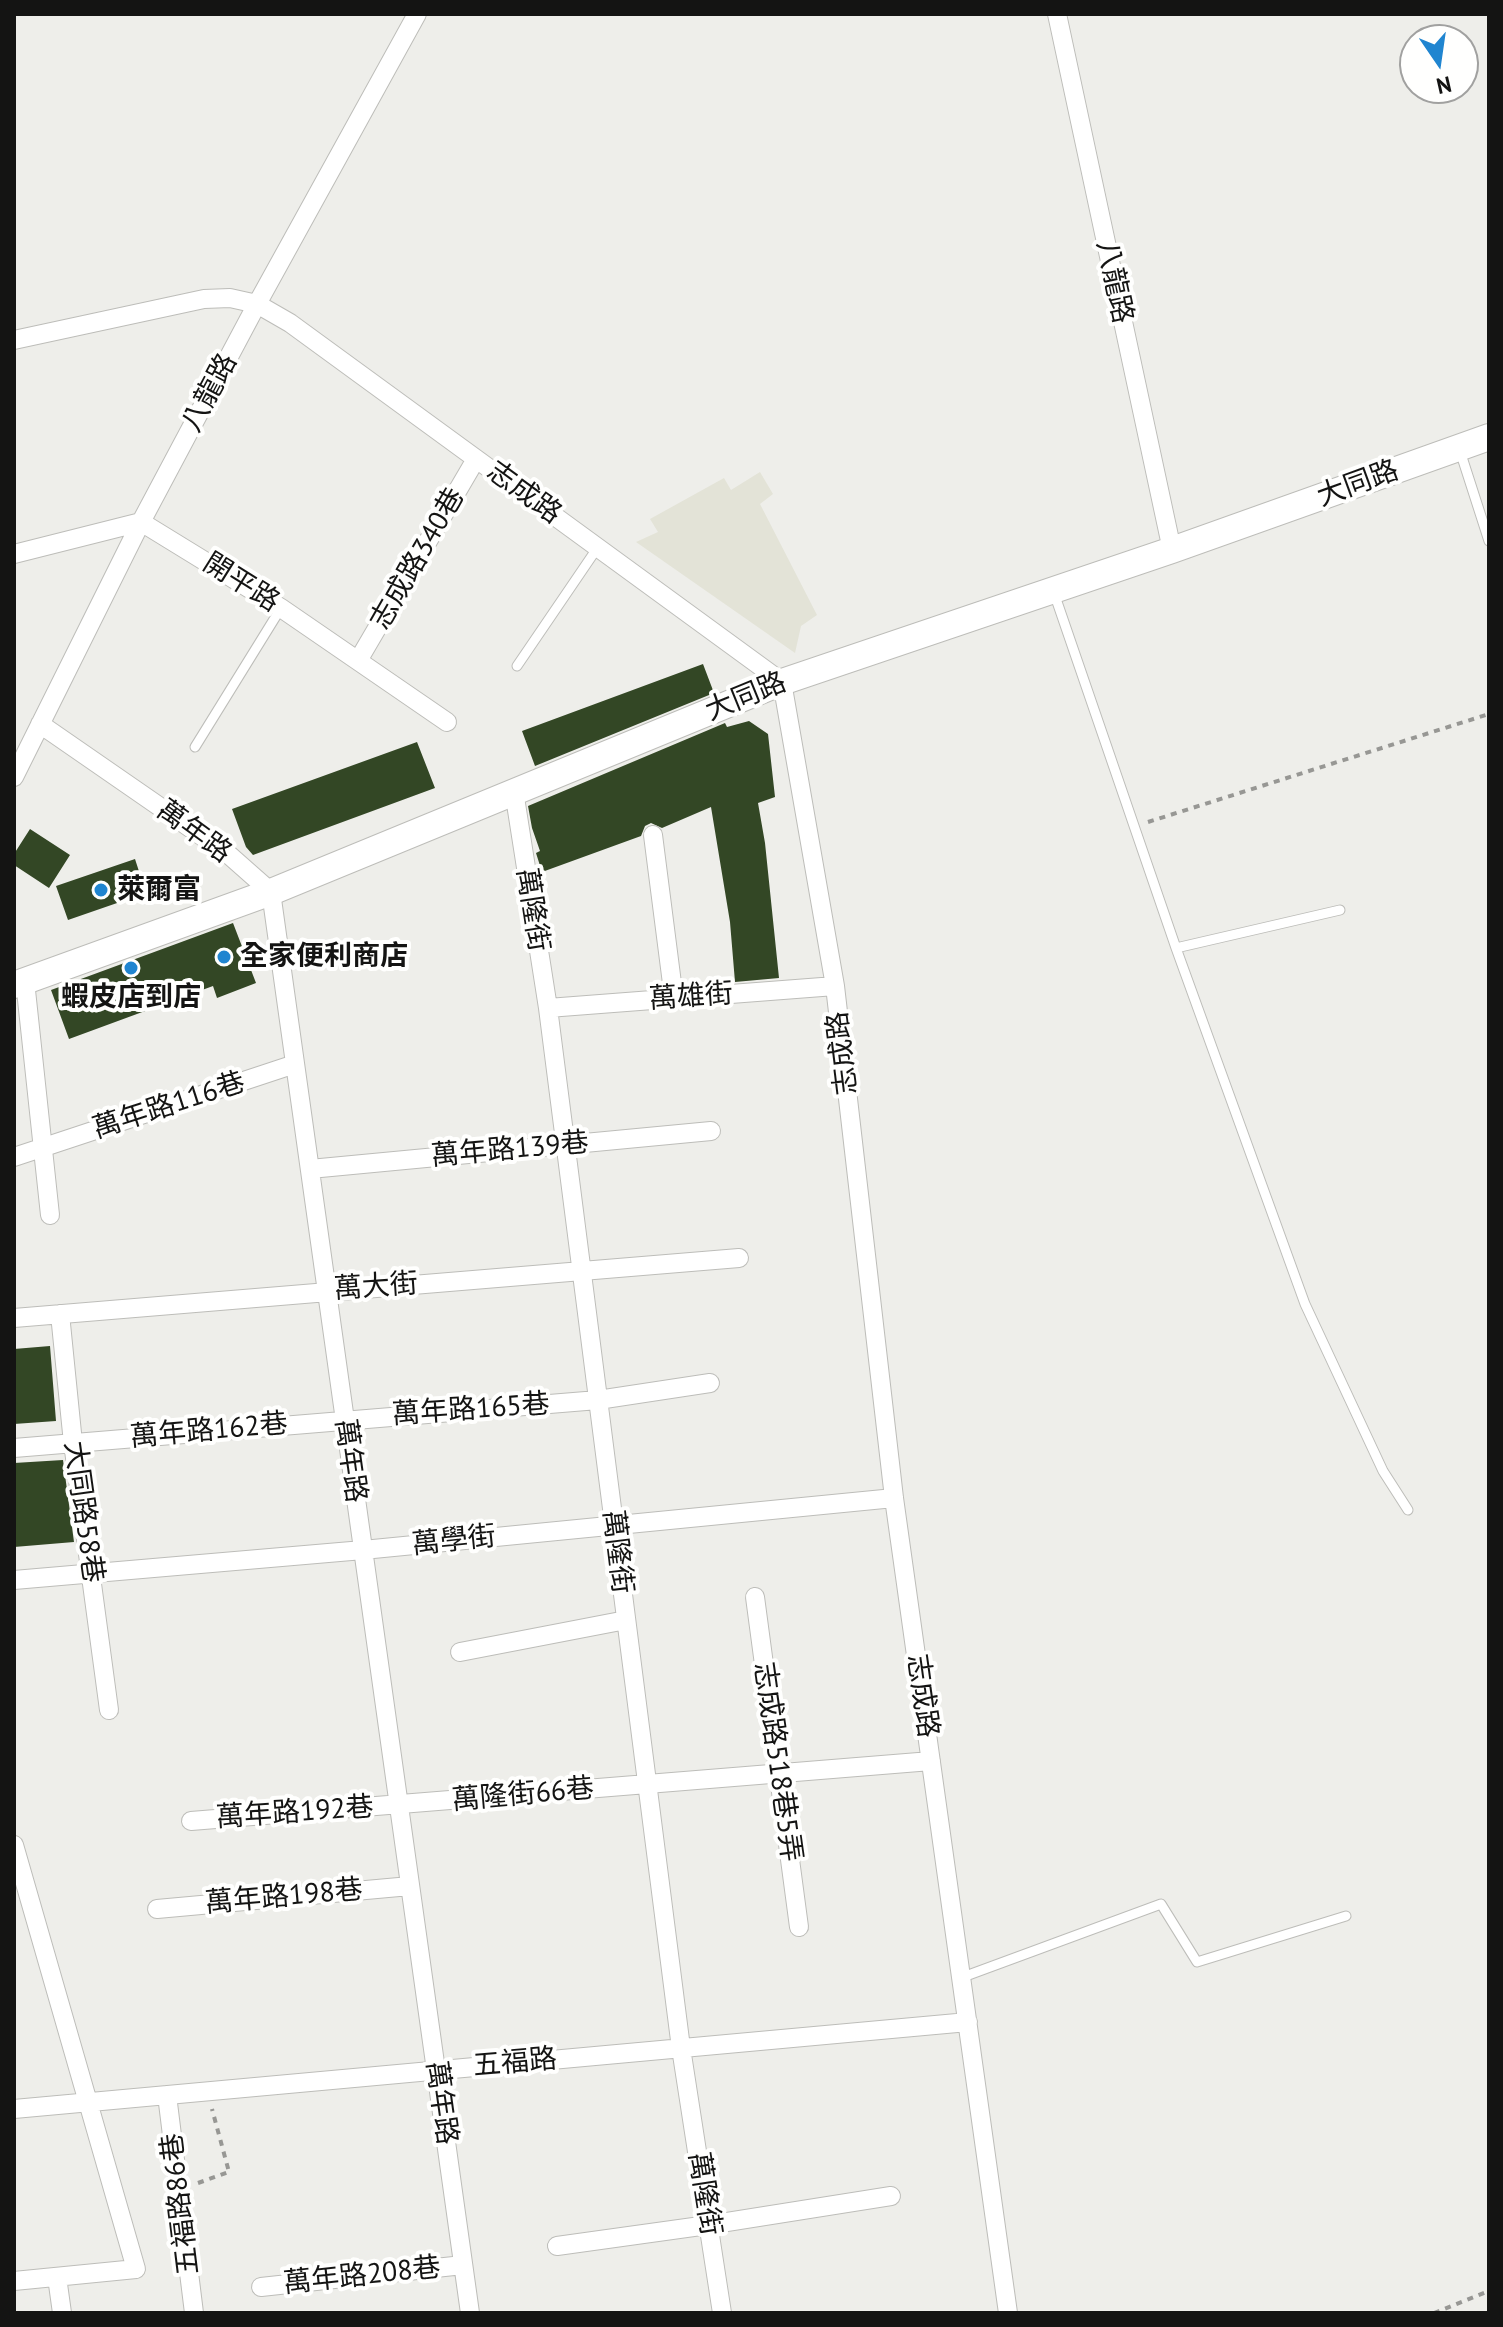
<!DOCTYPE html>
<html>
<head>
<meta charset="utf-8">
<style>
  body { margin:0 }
  #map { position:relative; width:1503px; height:2327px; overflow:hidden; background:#eeeeea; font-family:"PT Sans",sans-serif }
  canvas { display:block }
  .frame { position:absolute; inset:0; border:16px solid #141413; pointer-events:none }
  .north { position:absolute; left:1399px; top:24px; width:80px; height:80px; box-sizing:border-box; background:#fffffe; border:2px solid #a1a1a0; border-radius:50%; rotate:167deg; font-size:22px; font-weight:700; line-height:32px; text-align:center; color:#141413 }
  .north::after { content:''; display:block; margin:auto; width:28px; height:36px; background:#2085d0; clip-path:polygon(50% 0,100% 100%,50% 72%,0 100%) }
</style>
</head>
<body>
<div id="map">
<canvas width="1503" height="2327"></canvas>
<div class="frame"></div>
<div class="north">N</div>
</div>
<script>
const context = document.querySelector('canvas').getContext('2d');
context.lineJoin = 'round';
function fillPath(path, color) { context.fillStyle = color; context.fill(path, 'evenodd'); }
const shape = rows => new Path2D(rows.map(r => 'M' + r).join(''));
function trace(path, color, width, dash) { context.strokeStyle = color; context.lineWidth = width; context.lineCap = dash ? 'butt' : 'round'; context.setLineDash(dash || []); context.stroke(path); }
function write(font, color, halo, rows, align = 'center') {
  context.font = font + ' "PT Sans","Noto Sans TC",sans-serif'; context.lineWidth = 8; context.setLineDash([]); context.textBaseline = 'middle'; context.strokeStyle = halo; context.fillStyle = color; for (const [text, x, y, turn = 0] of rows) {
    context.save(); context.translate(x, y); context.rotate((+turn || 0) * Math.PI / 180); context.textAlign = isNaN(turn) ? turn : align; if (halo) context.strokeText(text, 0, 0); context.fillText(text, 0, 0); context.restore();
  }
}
fillPath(shape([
  [760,472,773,494,760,504,817,615,801,626,795,653,636,542,658,532,650,519,724,478,731,490]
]), '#e3e3d7');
fillPath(shape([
  [703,664,714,693,535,766,522,731],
  [749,721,768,734,775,797,758,803,765,843,779,978,735,982,730,922,711,807,662,828,651,823,645,826,641,836,542,872,536,853,540,851,532,828,528,806,725,723,727,727],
  [417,742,435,788,253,855,246,847,232,809],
  [30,829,70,855,49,888,14,865,14,854],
  [135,859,146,893,68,920,56,886],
  [233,923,256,983,217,998,213,986,69,1039,51,990],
  [50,1346,56,1421,14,1424,14,1349],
  [63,1460,74,1542,14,1547,14,1463]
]), '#334725');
const service = shape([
  [1460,451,1489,541],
  [1054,593,1176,948,1305,1304,1383,1471,1408,1510],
  [517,666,598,547],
  [195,747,281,608],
  [1176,948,1340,910],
  [963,1977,1161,1904,1197,1962,1346,1916]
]);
const minor = shape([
  [1057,14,1172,550],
  [14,340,204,299,230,298,257,304,290,323,782,682,835,986,894,1498,1008,2313],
  [14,554,141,522,281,608,447,722],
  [359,659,476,459],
  [40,724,228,854,271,892,470,2313],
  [14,777,141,522,257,304,417,14],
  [514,791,548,1008,681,2048,722,2313],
  [653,835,674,999],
  [25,981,50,1215],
  [548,1008,835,986],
  [14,1157,295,1064],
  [310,1169,711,1131],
  [60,1314,73,1443,109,1710],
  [14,1318,739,1258],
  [14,1448,598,1400,710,1383],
  [14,1580,363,1550,894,1498],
  [755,1597,799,1927],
  [460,1652,626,1620],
  [191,1821,931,1761],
  [14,1845,136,2269,14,2281],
  [157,1909,410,1886],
  [167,2095,194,2313],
  [14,2109,968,2022],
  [557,2246,708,2225,891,2196],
  [57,2277,62,2313],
  [261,2287,463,2265]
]);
const secondary = shape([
  [14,985,271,892,782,682,1172,550,1489,437]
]);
trace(service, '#bdbdb9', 11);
trace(minor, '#bdbdb9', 20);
trace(secondary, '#bdbdb9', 28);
trace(shape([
  [1148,822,1489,714],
  [198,2183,229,2172,212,2109],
  [1434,2313,1489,2291]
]), '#979794', 4, [6, 6]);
trace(service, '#fff', 9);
trace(minor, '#fff', 18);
trace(secondary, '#fff', 26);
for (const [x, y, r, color] of [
  [101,890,8,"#2085d0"],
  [224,957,8,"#2085d0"],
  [131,968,8,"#2085d0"]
]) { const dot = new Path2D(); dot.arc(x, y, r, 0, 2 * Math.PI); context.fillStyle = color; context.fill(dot); trace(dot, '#fffffe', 3); }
write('28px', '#141413', '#fffffe', [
  ["八龍路",1114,282,78],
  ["八龍路",210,393,-62],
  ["大同路",1358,484,-20],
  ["志成路",524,493,36],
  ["志成路340巷",418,559,-60],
  ["開平路",241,583,32],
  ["大同路",746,697,-22],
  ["萬年路",194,832,36],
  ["萬隆街",532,910,81],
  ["萬雄街",691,997,-4],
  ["志成路",843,1053,-97],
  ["萬年路116巷",169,1106,-18],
  ["萬年路139巷",510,1150,-5],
  ["萬大街",376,1287,-4],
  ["萬年路165巷",471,1410,-4],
  ["萬年路162巷",209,1431,-5],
  ["萬年路",350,1461,82],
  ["大同路58巷",83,1512,82],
  ["萬學街",454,1541,-6],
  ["萬隆街",617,1552,83],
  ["志成路",922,1696,82],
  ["志成路518巷5弄",777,1762,82],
  ["萬隆街66巷",523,1795,-5],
  ["萬年路192巷",295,1813,-4],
  ["萬年路198巷",284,1897,-5],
  ["五福路",515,2063,-5],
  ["萬年路",441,2103,82],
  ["萬隆街",704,2194,81],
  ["五福路86巷",181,2204,-97],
  ["萬年路208巷",362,2276,-6]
]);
write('bold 28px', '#141413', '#fffffe', [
  ["萊爾富",117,890],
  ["全家便利商店",240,957],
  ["蝦皮店到店",131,998,"center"]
], 'left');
</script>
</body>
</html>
